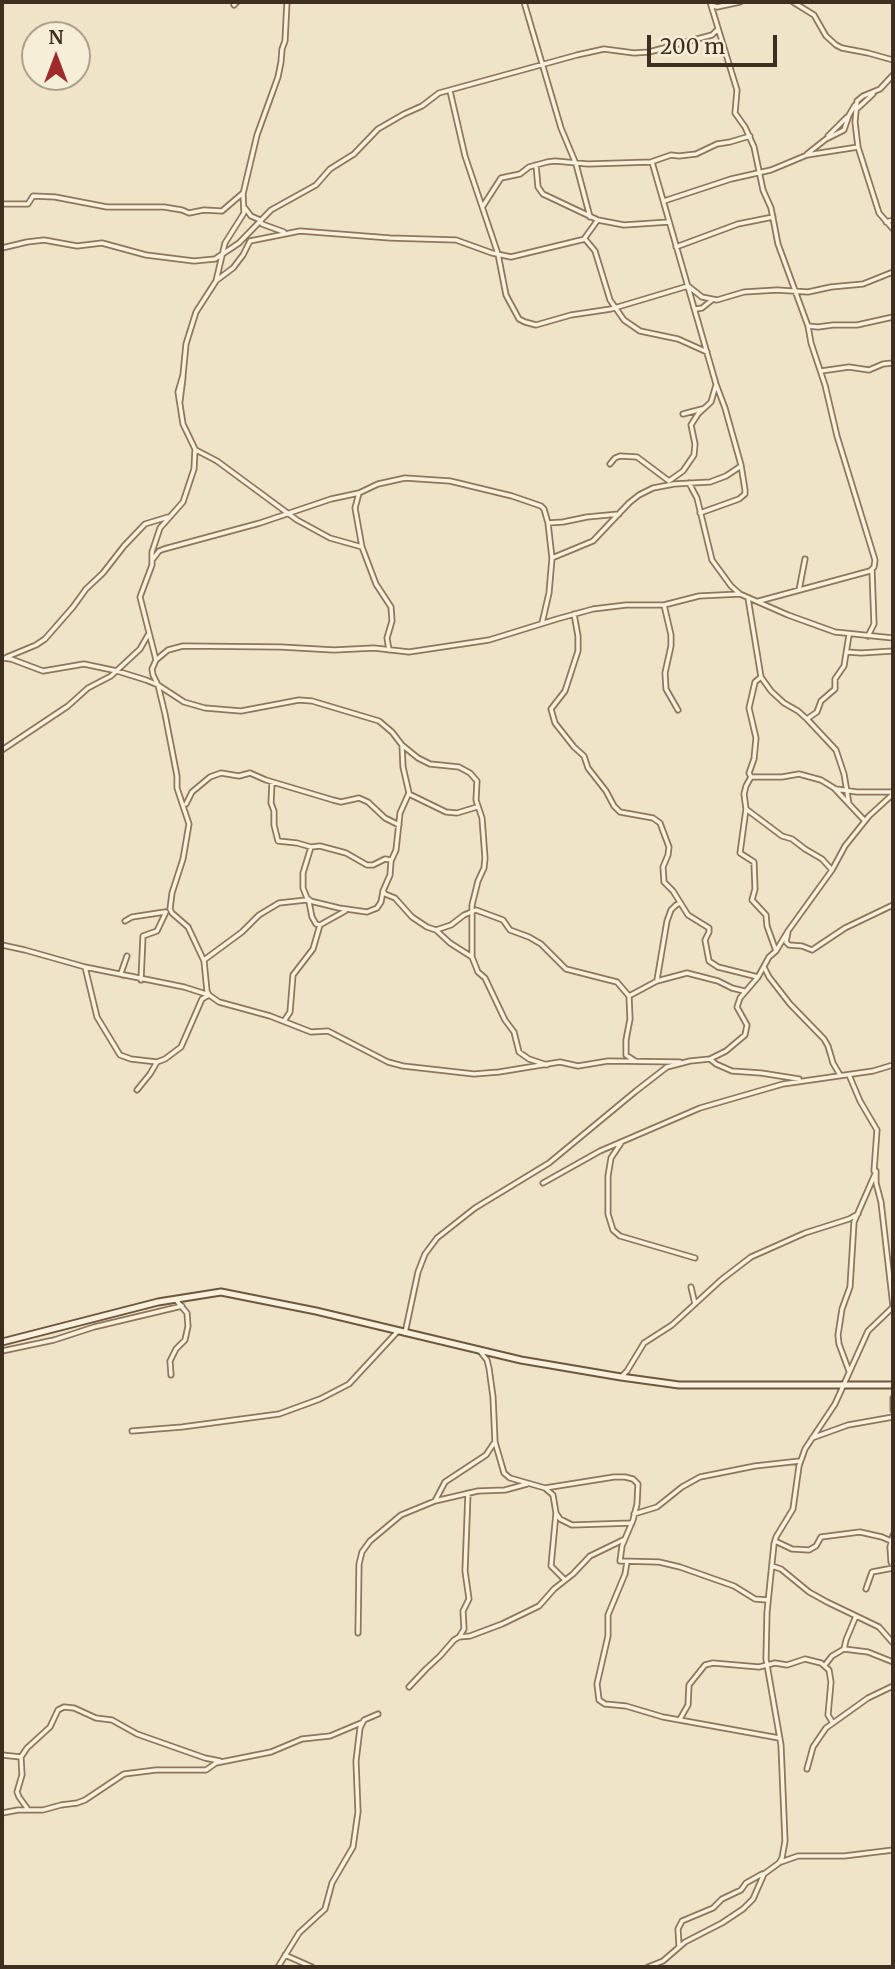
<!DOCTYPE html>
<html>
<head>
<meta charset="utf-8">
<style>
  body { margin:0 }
  #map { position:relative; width:895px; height:1969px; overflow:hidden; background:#f0e4c8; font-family:Merriweather,serif }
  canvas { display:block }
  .frame { position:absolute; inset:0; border:4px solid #3d2e20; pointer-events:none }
  .north { position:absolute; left:21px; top:21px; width:70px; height:70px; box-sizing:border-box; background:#f7eed8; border:2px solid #ada18e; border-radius:50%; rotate:0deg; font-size:19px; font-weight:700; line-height:28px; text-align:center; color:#3d2e20 }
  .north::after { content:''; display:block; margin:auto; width:24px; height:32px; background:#9e2a2b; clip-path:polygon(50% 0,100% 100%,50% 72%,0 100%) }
  .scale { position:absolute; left:647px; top:35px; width:130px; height:32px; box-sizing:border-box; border:4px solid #3d2e20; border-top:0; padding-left:9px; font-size:21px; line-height:24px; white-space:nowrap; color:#3d2e20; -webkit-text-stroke:5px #f7eed8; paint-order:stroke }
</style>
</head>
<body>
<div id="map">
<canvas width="895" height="1969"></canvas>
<div class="frame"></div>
<div class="north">N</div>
<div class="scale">200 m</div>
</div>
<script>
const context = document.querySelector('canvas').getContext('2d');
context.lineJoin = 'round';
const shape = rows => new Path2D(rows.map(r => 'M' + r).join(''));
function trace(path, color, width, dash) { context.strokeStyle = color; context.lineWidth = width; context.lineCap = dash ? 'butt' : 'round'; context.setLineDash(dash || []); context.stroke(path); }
const street = shape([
  [524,2,561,128,576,164,590,217],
  [710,2,737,90,735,113,745,127,754,147,763,190,771,208,778,244,808,326,811,343,825,385,837,436,875,560,874,567,870,571,759,601],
  [793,2,814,15,826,36,836,45,842,48,868,53,893,60],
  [234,5,237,2],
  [711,5,717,7,740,2],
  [893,75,880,89,863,96,857,101,855,122,858,147,879,213,893,229],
  [450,91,465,156,498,254,506,295,519,319,525,322,536,325,571,315,611,309,688,286,702,297,717,300,744,292,777,290,808,292,831,287,863,284,893,272],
  [858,108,873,94],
  [828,136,847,117],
  [807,154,826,139,844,130,849,115,855,105],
  [651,162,671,155,679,156,696,154,717,144,730,142,750,136],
  [536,165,538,187,543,194,598,220,624,225,669,222],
  [664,201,731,179,771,170,807,155,858,147],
  [2,204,28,204,33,196,55,197,107,207,164,207,182,210,189,213,204,210,222,211,243,193],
  [483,206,501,178,520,174,529,167,547,162,555,161,588,164,652,162,716,384,725,408,741,465,745,490,745,494,739,499,700,513],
  [245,208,251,216,260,220,262,224,284,232],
  [886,222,893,220],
  [584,239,597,221],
  [676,247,738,224,773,217],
  [2,248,27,242,44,240,77,246,102,243,146,255,194,261,215,259,239,243,271,210,316,185,330,169,354,154,378,129,404,114,422,106,439,93,577,55,604,49,634,53,649,52,712,35,717,30],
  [217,280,233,268,243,255,250,241,300,231,390,238,456,240,492,253,511,257,585,239,595,251,610,300,624,320,640,331,678,339,707,352],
  [696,309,702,308,712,300],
  [808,326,818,327,833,325,857,325,893,317],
  [821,371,849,367,869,370,883,364,893,363],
  [180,401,183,377],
  [683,414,702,409],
  [196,450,217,461,297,520,330,538,362,547],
  [610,464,615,458,620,456,637,457,669,481],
  [669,481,683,471,694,455,695,444,691,425,698,414,711,402,716,385],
  [689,483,697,498,712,560,731,586,740,594,788,615,835,632,893,638],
  [359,493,355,508,362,547,376,584,391,607,392,621,387,638,389,650],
  [548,523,563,522,587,517,619,514],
  [552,558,593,541,629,503,639,495,653,488,674,484,710,482,726,476,741,466],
  [153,559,159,551,164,549,260,523,331,499,359,493,378,484,405,478,450,481,512,496,541,506,544,509,548,523,552,558,549,593,542,623],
  [799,590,805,559],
  [748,598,761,677,771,691,784,703,798,711,807,719,836,750,844,774,849,804],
  [664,605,671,635,671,646,665,673,666,689,678,710],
  [574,614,578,636,578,651,565,691,551,709,555,723,574,747,584,756,588,768,606,791,614,806,620,812,653,818,660,823,669,847,668,855,663,867,664,882,673,891,688,915,709,928,709,932,705,940,709,961,718,967,758,977],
  [868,636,874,624,872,570],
  [847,652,861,653,893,651],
  [7,657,36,645,45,639,73,607,86,589,103,573,124,546,145,524,168,517],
  [2,658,11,659,43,671,84,664,117,671,146,680,158,685,184,702,205,708,241,711,299,700,312,701,379,721,392,732,402,745,418,758,430,764,459,767,470,773,477,781,476,800,482,818,485,858,484,868,478,881,472,905,472,957,478,972,485,978,505,1020,514,1032,519,1052,529,1059,547,1065],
  [156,660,168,650,183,646,281,647,334,650,374,648,409,652,489,640,557,619,593,609,626,605,664,605,699,596,740,594],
  [761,677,755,682,749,708,756,738,754,759,749,773,751,777,746,786,744,794,746,809,782,836,792,839,805,849,822,859,832,870],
  [807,719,817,712,821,701,835,689,835,679,844,666,849,635],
  [2,750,68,706,88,688,111,676,140,649,148,635],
  [751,777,782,777,799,774,821,780,834,788,865,821],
  [272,782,271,803,274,811,274,825,278,841,297,843,311,847,320,846,346,853,367,865,373,865,385,859,391,860],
  [836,789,857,792,893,792],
  [409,794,446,812,457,813,477,807],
  [186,804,192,792,210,777,221,773,239,776,250,773,266,780,333,800,341,802,359,798,368,802,385,818,399,825],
  [746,809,740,853,754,862,755,889,752,900,766,915,767,926,776,951],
  [311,847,303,873,303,888,307,898,311,901,309,902,312,917,316,924,320,925],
  [383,891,385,894,395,898,412,917,427,927,436,930,450,943,472,957],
  [125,921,132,917,165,912],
  [436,930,451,925,464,915,476,910,503,920,510,930,529,937,541,944,566,969,617,982,629,996,630,1019,626,1040,626,1055,635,1061],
  [788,932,786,942,789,945,802,946,812,950,845,928,893,905],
  [2,945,25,950,85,967,184,987,209,995,219,1002,270,1016,311,1032,328,1031,388,1062,403,1066,474,1074,499,1072,560,1062,578,1066,608,1061,680,1062],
  [204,960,242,932,259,915,279,903,306,900,339,908,367,912,377,908,381,902,383,891,390,875,391,861,396,850,400,813,409,793,403,767,402,745],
  [85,967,97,1017,120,1055,131,1059,157,1062],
  [764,967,769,977,790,1004,824,1039,828,1046,833,1063,840,1075],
  [123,975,121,973,127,956],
  [141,980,143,936,157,931,166,912],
  [657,980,667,921,671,910,676,905,680,903],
  [629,996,657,981,687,973,718,981,732,988,744,991],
  [284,1021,290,1012,293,975,313,949,320,925,345,911],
  [710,1059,716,1064,732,1071,761,1073,799,1079],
  [849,1075,860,1101,877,1130,874,1171,876,1171,876,1183,881,1202,893,1306],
  [137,1090,150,1074,157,1062,165,1059,181,1047,202,999,209,995,207,991,204,961,188,927,172,913,170,909,172,893,183,859,189,824,177,788,177,776,165,714,158,685,153,675,152,669,156,660,140,597,152,565,152,552,160,528,183,502,194,469,195,449,183,424,178,392,183,375,186,344,196,312,216,281,225,243,244,213,243,194,257,135,278,77,281,62,282,49,285,41,287,2],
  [621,1143,611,1158,608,1176,608,1214,613,1230,620,1236,695,1258],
  [543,1183,600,1151,700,1108,783,1084,873,1071,893,1065],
  [691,1287,695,1304],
  [405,1333,418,1272,425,1254,437,1238,475,1208,549,1163,636,1091,667,1067,690,1061,710,1059,726,1051,745,1035,747,1025,737,1007,740,998,758,977,769,957,776,951,788,931,832,870,845,846,869,816,893,794],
  [479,1350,487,1360,489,1368,493,1397,495,1442,504,1473,510,1478,545,1488,553,1495,556,1513,551,1566,565,1580],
  [2,1351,54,1340,94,1327,182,1306],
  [849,1371,839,1344,838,1335,842,1309,850,1287,854,1222,875,1174],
  [171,1375,170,1361,176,1349,185,1340,188,1326,187,1313,176,1300],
  [621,1377,627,1371,644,1343,672,1325,721,1280,751,1257,805,1233,849,1219,858,1214],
  [893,1398,893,1410],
  [132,1431,182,1427,279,1414,320,1399,349,1384,398,1331],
  [812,1438,848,1425,893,1417],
  [545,1488,614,1477,625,1477,633,1479,638,1484,637,1504,633,1520,622,1546,620,1561,659,1562,680,1567,734,1586,755,1599,768,1600],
  [435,1501,445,1482,486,1455,494,1443],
  [556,1513,560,1519,572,1525,632,1523],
  [634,1514,657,1507,682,1487,700,1477,755,1466,800,1461],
  [893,1535,890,1547,891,1562,893,1566],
  [775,1541,792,1549,809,1550,816,1546,821,1537,860,1532,882,1537,891,1541],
  [627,1562,625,1574,608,1615,608,1636,597,1684,599,1700,605,1704,626,1706,663,1717,779,1738],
  [772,1566,781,1569,809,1592,827,1602,879,1627,893,1643],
  [866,1589,872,1572,893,1568],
  [358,1633,359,1564,362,1552,370,1541,401,1515,435,1501,478,1491,505,1490,527,1484],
  [459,1637,464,1629,463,1611,469,1599,465,1571,468,1493],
  [844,1649,846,1640,856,1616],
  [825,1665,832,1656,844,1649,868,1652,893,1662],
  [409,1687,426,1669,440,1656,454,1640,459,1637,470,1636,502,1624,539,1606,554,1589,573,1574,590,1556,623,1540],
  [680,1719,688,1705,689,1685,705,1665,713,1663,759,1667,775,1663,787,1665,805,1659,821,1663,829,1670,831,1682,828,1715,833,1723],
  [2,1755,21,1757],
  [807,1769,813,1747,826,1728,868,1698,893,1686],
  [27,1808,19,1797,17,1792,22,1775,21,1757,27,1748,50,1727,58,1710,64,1707,74,1708,96,1718,112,1720,137,1734,205,1758,220,1761],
  [2,1813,18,1810,43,1810,61,1805,77,1803,85,1800,124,1774,156,1770,206,1770,216,1763,271,1752,302,1739,330,1736,361,1723],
  [781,1862,798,1856,844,1856,893,1850],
  [679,1946,678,1929,682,1921,713,1908,722,1899,741,1890,746,1883,762,1874],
  [285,1955,312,1967],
  [278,1967,299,1933,325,1909,332,1883,353,1847,358,1812,356,1761,360,1728,364,1720,378,1714],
  [648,1967,663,1961,685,1942,722,1923,743,1909,753,1899,764,1874,779,1863,782,1858,785,1841,781,1745,766,1659,767,1612,774,1544,776,1537,793,1509,799,1466,805,1449,835,1404,868,1331,893,1307]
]);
const secondary = shape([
  [2,1342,158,1302,221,1292,316,1311,521,1360,621,1377,679,1385,893,1385]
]);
trace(street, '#8d765c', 7);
trace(secondary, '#6f573f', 9);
trace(street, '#faf1dc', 3.5);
trace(secondary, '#faf1dc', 5);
</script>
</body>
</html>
